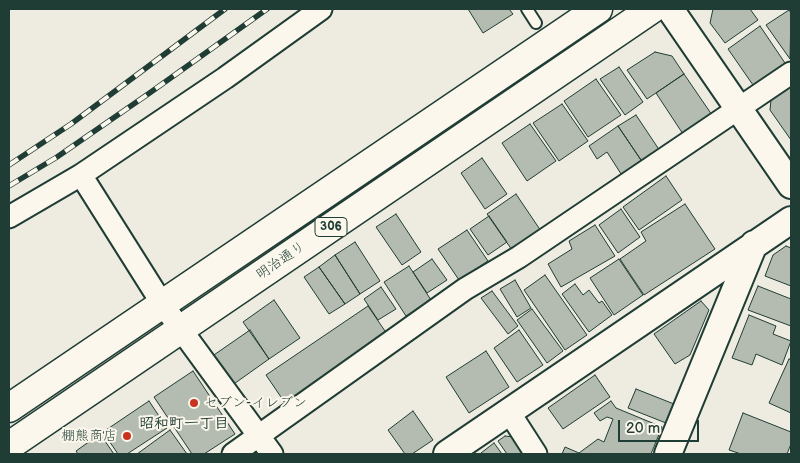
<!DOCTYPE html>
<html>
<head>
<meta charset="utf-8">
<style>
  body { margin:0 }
  #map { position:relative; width:800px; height:463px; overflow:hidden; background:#eeece1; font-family:"Balsamiq Sans",sans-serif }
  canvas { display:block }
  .frame { position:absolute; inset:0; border:10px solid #1f3d34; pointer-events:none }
  .scale { position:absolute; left:618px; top:420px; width:81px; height:22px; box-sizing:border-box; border:2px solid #1f3d34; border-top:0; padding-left:6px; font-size:15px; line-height:18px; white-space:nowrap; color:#1f3d34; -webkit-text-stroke:4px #fbf7ec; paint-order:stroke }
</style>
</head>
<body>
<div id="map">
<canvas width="800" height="463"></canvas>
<div class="frame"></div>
<div class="scale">20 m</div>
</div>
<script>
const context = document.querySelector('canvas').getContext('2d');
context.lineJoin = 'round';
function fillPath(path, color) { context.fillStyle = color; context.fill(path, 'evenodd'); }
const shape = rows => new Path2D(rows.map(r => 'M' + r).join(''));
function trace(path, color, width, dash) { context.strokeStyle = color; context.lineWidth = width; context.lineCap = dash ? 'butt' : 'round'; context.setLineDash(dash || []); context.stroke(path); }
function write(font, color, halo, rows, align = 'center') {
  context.font = font + ' "Balsamiq Sans","Klee One",sans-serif'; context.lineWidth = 4; context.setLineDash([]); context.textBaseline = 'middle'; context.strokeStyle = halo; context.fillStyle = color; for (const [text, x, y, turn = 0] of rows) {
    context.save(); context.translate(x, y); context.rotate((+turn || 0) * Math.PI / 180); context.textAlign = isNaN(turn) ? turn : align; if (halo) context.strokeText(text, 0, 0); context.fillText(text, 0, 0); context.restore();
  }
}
const building = shape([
  [468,9,509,9,513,14,483,33,468,9],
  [713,9,750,9,758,20,725,43,710,23,713,9],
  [789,10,791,13,790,59,766,25,789,10],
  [760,26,785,63,753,85,728,49,760,26],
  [655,52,672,56,684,74,647,99,627,70,655,52],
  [619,67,643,102,625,115,600,79,619,67],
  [684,74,712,115,683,134,656,93,684,74],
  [596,79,621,115,588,137,564,101,596,79],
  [791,86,791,140,770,110,771,100,791,86],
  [562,104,588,141,559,161,533,123,562,104],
  [636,115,660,151,643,163,618,126,636,115],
  [530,124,556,161,527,181,502,143,530,124],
  [618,126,643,163,623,177,607,152,597,159,589,146,618,126],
  [482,158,507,194,485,209,461,173,482,158],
  [666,176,682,200,639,230,623,207,666,176],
  [516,194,541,231,512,250,487,214,516,194],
  [685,204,715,249,644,295,620,259,646,241,641,232,685,204],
  [621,209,640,237,618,253,599,225,621,209],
  [396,214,421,252,402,265,376,227,396,214],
  [489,216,507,242,488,255,470,229,489,216],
  [595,225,615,256,561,287,548,264,572,249,569,241,595,225],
  [467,230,488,261,459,280,438,249,467,230],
  [355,242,380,281,360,294,335,255,355,242],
  [786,246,791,248,791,286,765,276,773,255,786,246],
  [335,255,360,294,345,304,319,267,335,255],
  [432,259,447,280,427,293,413,272,432,259],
  [619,259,643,295,614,315,590,278,619,259],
  [409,266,431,300,406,316,384,282,409,266],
  [319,267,345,304,329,314,304,277,319,267],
  [545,275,587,335,565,350,524,290,545,275],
  [515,280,531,308,517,317,500,289,515,280],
  [575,284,583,295,589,290,599,303,602,301,612,315,589,332,562,294,575,284],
  [758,286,791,299,791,326,748,310,758,286],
  [381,287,396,309,378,320,364,299,381,287],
  [492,291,518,326,508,334,481,298,492,291],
  [274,300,300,338,269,359,243,322,274,300],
  [701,301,709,310,690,355,675,364,654,334,701,301],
  [368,306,387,334,285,403,266,375,368,306],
  [532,309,563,351,547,363,517,320,532,309],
  [749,315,776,326,773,334,791,341,782,365,756,354,752,365,732,358,749,315],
  [250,330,269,359,231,386,211,357,250,330],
  [519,330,543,365,517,382,494,348,519,330],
  [486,351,509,387,469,413,446,377,486,351],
  [789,359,791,360,791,413,769,403,789,359],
  [193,371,235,434,204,454,192,454,154,397,193,371],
  [595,375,610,397,563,429,548,408,595,375],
  [636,389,674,404,666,423,628,408,636,389],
  [149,401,167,428,127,454,118,454,103,432,149,401],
  [611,401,616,408,662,427,651,454,562,454,565,447,579,453,598,439,604,442,613,419,607,417,600,421,594,413,611,401],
  [413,411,433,440,412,454,405,454,388,430,413,411],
  [743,413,791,432,791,444,787,454,741,454,729,450,743,413],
  [170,430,187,454,137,454,170,430],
  [100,434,114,454,78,454,76,451,100,434],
  [505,436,514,437,526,454,507,454,498,441,505,436],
  [494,443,502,454,482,454,481,453,494,443]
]);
fillPath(building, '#b4bbb0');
trace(building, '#1f3d34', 1);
const service = shape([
  [527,9,536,23]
]);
const minor = shape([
  [81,175,163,305,272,454],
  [9,217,81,175,225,78,321,9],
  [509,412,536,454],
  [233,454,465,289,519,257,791,73]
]);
const tertiary = shape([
  [670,9,791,185],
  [447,454,791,220],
  [668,454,754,244]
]);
const primary = shape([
  [9,408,598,9],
  [9,446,652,9]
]);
trace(service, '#1f3d34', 14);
trace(minor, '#1f3d34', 25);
trace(tertiary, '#1f3d34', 30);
trace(primary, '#1f3d34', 31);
trace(service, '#fbf7ec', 10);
trace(minor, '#fbf7ec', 21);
trace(tertiary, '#fbf7ec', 26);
trace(primary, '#fbf7ec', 28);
const rail = shape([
  [9,165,71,124,225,9],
  [9,186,57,157,151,92,267,9]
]);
trace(rail, '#1f3d34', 5.5);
trace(rail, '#fbf7ec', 4, [11]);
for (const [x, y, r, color] of [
  [194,403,5,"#c8321e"],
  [127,436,5,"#c8321e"]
]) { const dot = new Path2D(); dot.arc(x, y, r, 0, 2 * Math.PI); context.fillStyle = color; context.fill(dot); trace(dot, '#fbf7ec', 2); }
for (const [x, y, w] of [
  [331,227,32]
]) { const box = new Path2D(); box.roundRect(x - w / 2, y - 9.5, w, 19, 4); context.fillStyle = '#fbf7ec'; context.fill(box); trace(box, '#1f3d34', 1); }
write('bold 12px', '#1f3d34', null, [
  ["306",331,227]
]);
write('14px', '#1f3d34', '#fbf7ec', [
  ["明治通り",281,261,-34]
]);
write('14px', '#1f3d34', '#fbf7ec', [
  ["セブン-イレブン",204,403],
  ["棚熊商店",117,436,"right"]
], 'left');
write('bold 15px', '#1f3d34', '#fbf7ec', [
  ["昭和町一丁目",184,424]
]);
</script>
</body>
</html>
